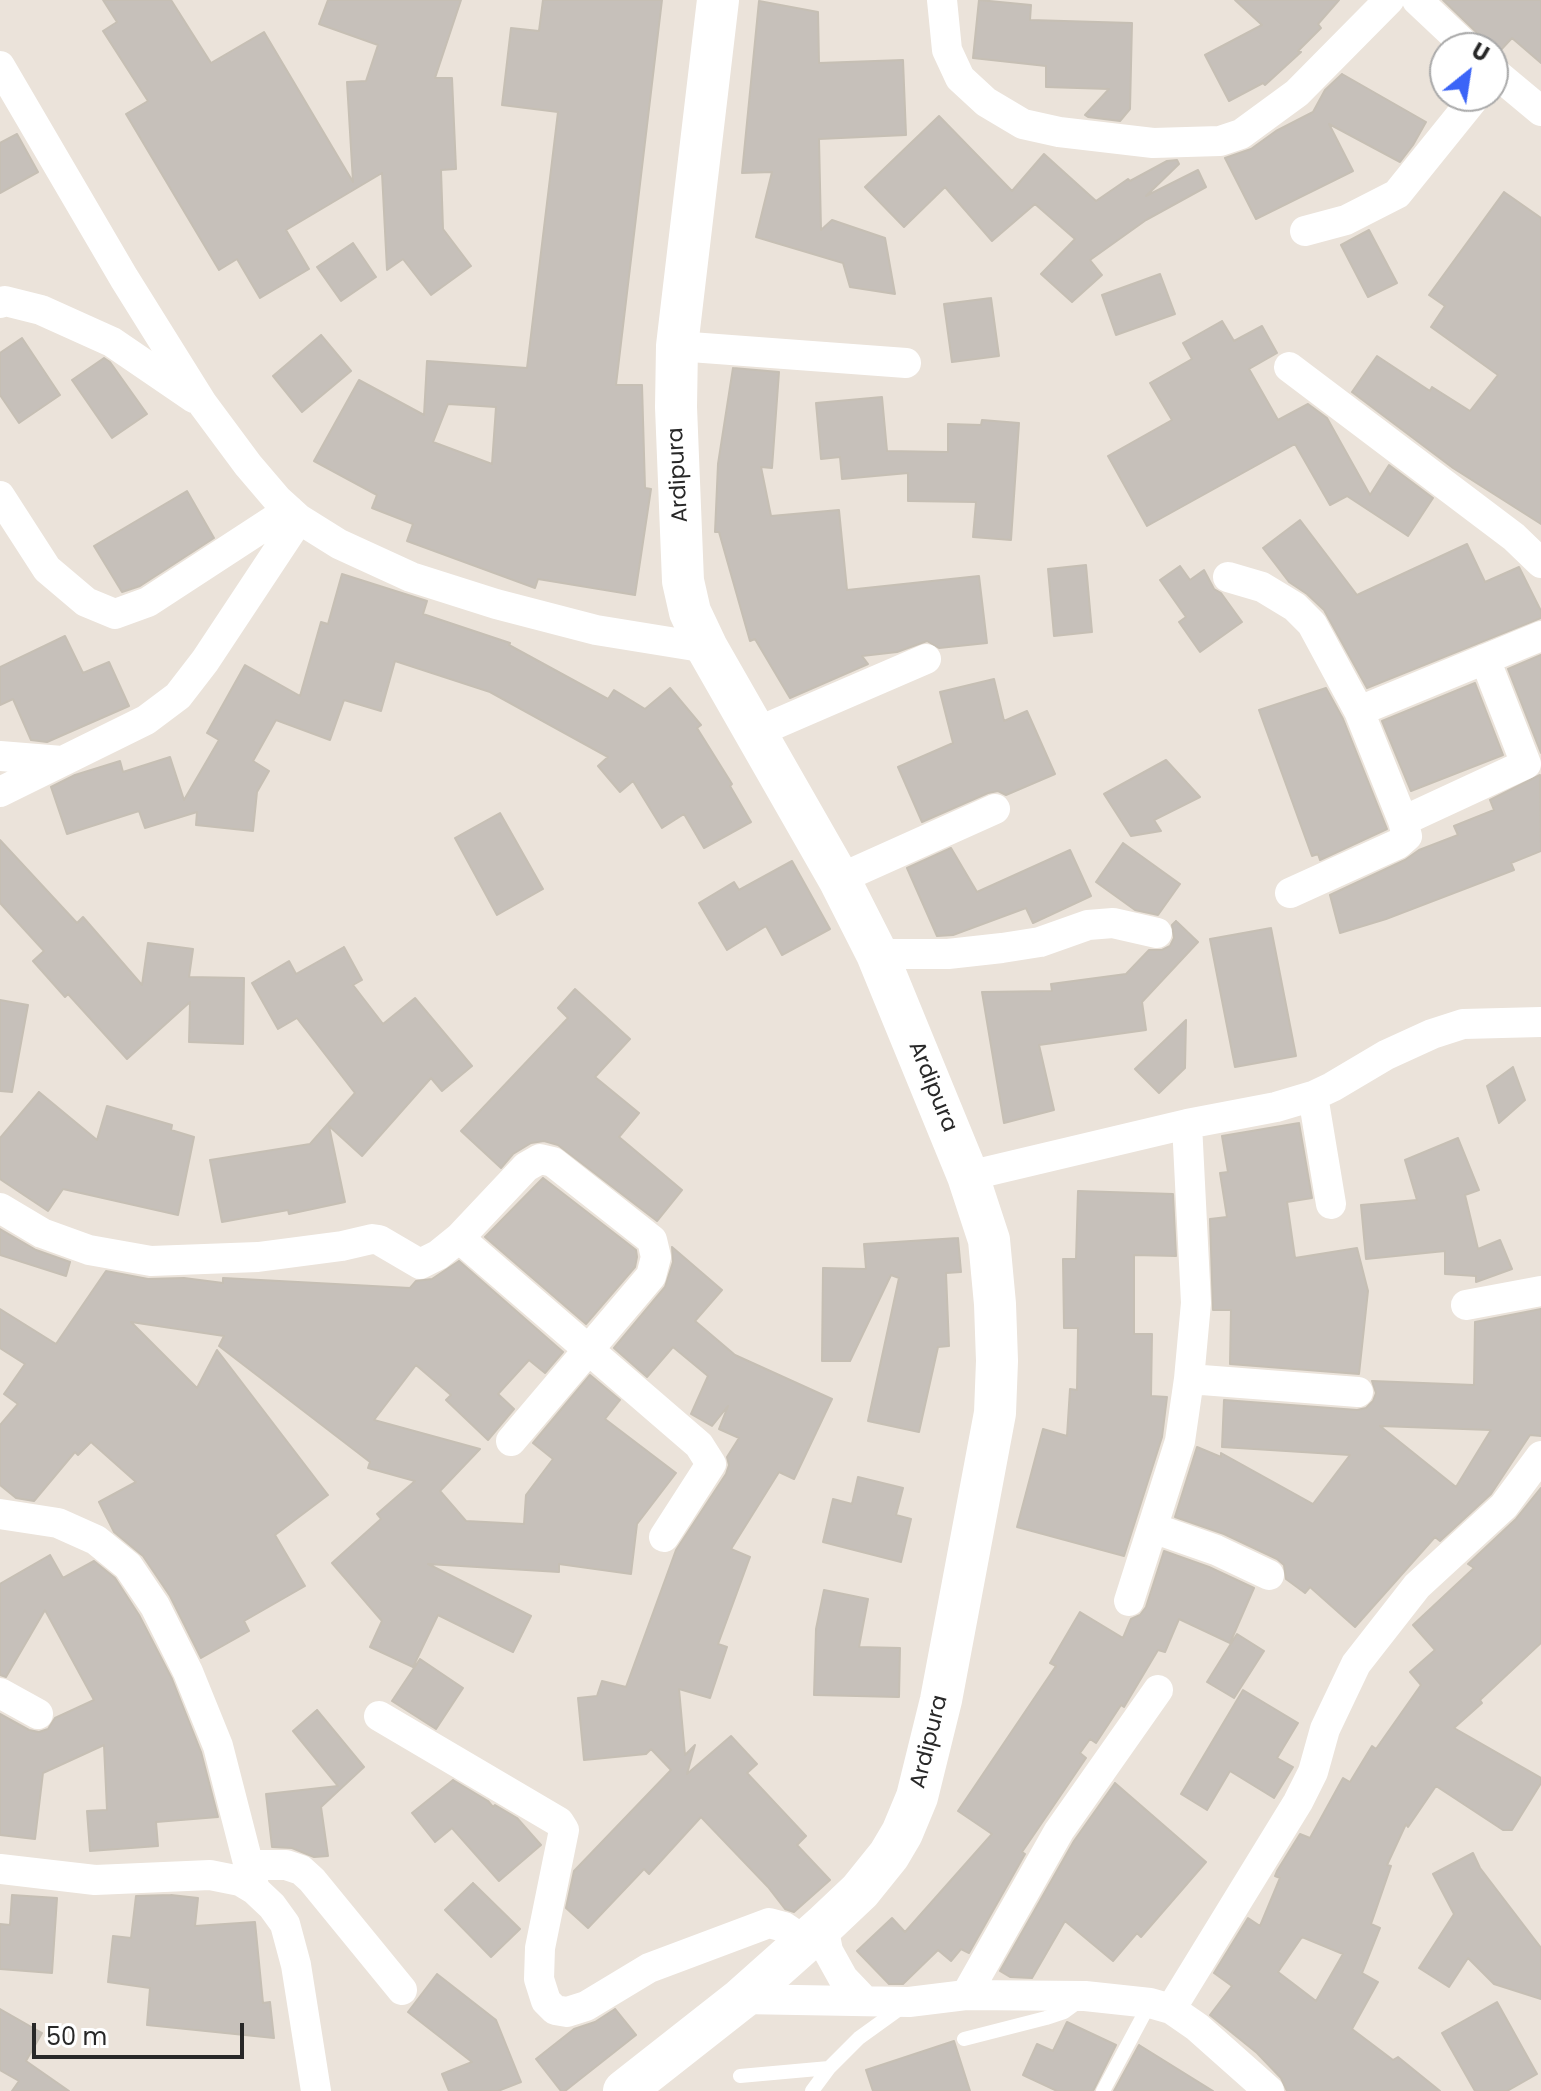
<!DOCTYPE html>
<html>
<head>
<meta charset="utf-8">
<style>
  body { margin:0 }
  #map { position:relative; width:1541px; height:2091px; overflow:hidden; background:#ebe3da; font-family:Poppins,sans-serif }
  canvas { display:block }
  .north { position:absolute; left:1429px; top:32px; width:80px; height:80px; box-sizing:border-box; background:#fff; border:2px solid #a9a9a9; border-radius:50%; rotate:30deg; font-size:22px; font-weight:700; line-height:32px; text-align:center; color:#282828 }
  .north::after { content:''; display:block; margin:auto; width:28px; height:36px; background:#3b64f7; clip-path:polygon(50% 0,100% 100%,50% 72%,0 100%) }
  .scale { position:absolute; left:32px; top:2023px; width:212px; height:36px; box-sizing:border-box; border:4px solid #282828; border-top:0; padding-left:10px; font-size:24px; line-height:28px; white-space:nowrap; color:#282828; -webkit-text-stroke:6px #fff; paint-order:stroke }
</style>
</head>
<body>
<div id="map">
<canvas width="1541" height="2091"></canvas>
<div class="north">U</div>
<div class="scale">50 m</div>
</div>
<script>
const context = document.querySelector('canvas').getContext('2d');
context.lineJoin = 'round';
function fillPath(path, color) { context.fillStyle = color; context.fill(path, 'evenodd'); }
const shape = rows => new Path2D(rows.map(r => 'M' + r).join(''));
function trace(path, color, width, dash) { context.strokeStyle = color; context.lineWidth = width; context.lineCap = dash ? 'butt' : 'round'; context.setLineDash(dash || []); context.stroke(path); }
function write(font, color, halo, rows, align = 'center') {
  context.font = font + ' Poppins,sans-serif'; context.lineWidth = 6; context.setLineDash([]); context.textBaseline = 'middle'; context.strokeStyle = halo; context.fillStyle = color; for (const [text, x, y, turn = 0] of rows) {
    context.save(); context.translate(x, y); context.rotate((+turn || 0) * Math.PI / 180); context.textAlign = isNaN(turn) ? turn : align; if (halo) context.strokeText(text, 0, 0); context.fillText(text, 0, 0); context.restore();
  }
}
const building = shape([
  [103,0,171,0,211,63,264,32,353,182,347,82,366,81,378,45,319,24,328,0,461,0,435,78,452,78,456,169,441,170,443,229,471,266,431,295,403,259,387,270,382,173,286,230,309,269,260,298,237,259,219,270,126,114,148,101,103,31,117,22,103,0],
  [543,0,662,0,616,385,642,385,645,488,651,489,635,595,538,579,535,588,407,541,413,524,372,508,377,495,314,461,359,380,424,415,427,361,527,368,558,112,502,105,511,28,539,31,543,0],
  [448,404,496,407,492,464,433,442,448,404],
  [979,0,1031,5,1030,20,1132,23,1130,109,1120,121,1088,117,1085,115,1109,89,1046,87,1046,66,973,58,979,0],
  [1235,0,1339,0,1318,24,1321,28,1298,51,1301,52,1265,85,1263,83,1229,101,1205,55,1262,25,1235,0],
  [1443,0,1541,0,1541,63,1512,38,1498,53,1443,0],
  [759,1,818,12,819,63,903,60,906,135,819,139,821,230,832,220,885,238,895,294,850,287,843,263,756,237,772,172,742,173,759,1],
  [1342,74,1426,122,1413,145,1400,162,1329,124,1353,171,1256,219,1225,158,1251,149,1276,131,1313,112,1325,90,1342,74],
  [939,116,1012,191,1044,154,1096,201,1128,179,1130,181,1167,161,1177,160,1179,164,1146,196,1198,170,1206,187,1146,220,1090,260,1102,275,1072,302,1041,274,1075,239,1035,204,992,241,945,187,904,227,865,187,939,116],
  [17,134,38,172,0,193,0,143,17,134],
  [1504,192,1541,218,1541,524,1453,468,1352,392,1377,356,1430,391,1432,387,1470,411,1498,375,1431,327,1445,306,1429,295,1504,192],
  [1369,230,1397,283,1368,297,1341,245,1369,230],
  [353,243,376,277,341,301,317,267,353,243],
  [1160,274,1175,314,1116,335,1102,295,1160,274],
  [991,298,999,356,952,362,944,304,991,298],
  [1222,321,1234,341,1262,326,1277,353,1249,369,1278,420,1308,404,1327,418,1370,495,1389,465,1433,498,1408,536,1347,496,1330,505,1295,444,1147,526,1108,456,1172,420,1150,383,1192,359,1183,343,1222,321],
  [321,335,351,371,302,412,273,376,321,335],
  [22,338,60,395,19,423,0,395,0,353,22,338],
  [104,358,110,362,147,414,112,438,72,380,104,358],
  [733,368,779,372,772,468,761,467,771,516,839,510,847,590,979,576,987,643,939,648,927,641,897,652,862,656,868,664,790,698,755,639,750,641,719,532,715,532,718,464,733,368],
  [882,397,887,451,948,452,948,424,981,425,982,420,1019,423,1011,540,973,537,976,502,908,501,908,473,842,479,840,457,821,459,816,403,882,397],
  [187,491,214,538,140,586,122,592,94,546,187,491],
  [1300,520,1357,595,1467,544,1485,582,1519,567,1541,611,1541,618,1367,688,1324,610,1307,594,1289,582,1263,548,1300,520],
  [1086,565,1092,632,1054,636,1048,569,1086,565],
  [1180,566,1190,580,1204,570,1214,589,1221,593,1242,622,1200,652,1179,622,1186,617,1160,580,1180,566],
  [342,574,427,601,423,614,510,643,509,645,608,699,614,690,645,709,670,688,701,725,697,728,732,784,730,786,751,822,704,848,684,814,662,828,633,781,620,792,598,766,608,757,490,692,395,661,381,711,344,700,330,740,276,720,253,761,269,771,257,792,253,831,196,825,197,812,145,828,139,811,67,834,51,787,75,775,120,761,123,772,170,757,184,800,219,740,207,733,245,665,300,696,321,622,328,624,342,574],
  [65,636,83,673,109,662,129,706,47,742,31,740,13,699,0,705,0,667,65,636],
  [1541,655,1541,753,1508,669,1541,655],
  [994,679,1004,721,1027,711,1055,774,1006,795,998,791,988,793,922,822,898,767,953,743,940,692,994,679],
  [1475,683,1503,755,1411,791,1382,721,1475,683],
  [1326,688,1343,719,1387,829,1320,860,1318,854,1312,856,1259,710,1326,688],
  [1166,760,1200,797,1154,820,1161,831,1131,836,1104,794,1166,760],
  [1540,775,1541,851,1511,863,1514,870,1386,919,1340,933,1330,895,1405,860,1419,850,1458,835,1454,826,1494,810,1490,800,1540,775],
  [500,813,543,889,497,915,455,838,500,813],
  [0,840,77,923,83,917,142,985,148,943,193,949,189,977,244,978,243,1044,189,1042,190,1002,127,1059,68,994,65,997,33,961,44,951,0,903,0,840],
  [1123,843,1180,884,1158,915,1135,910,1096,882,1123,843],
  [951,848,977,892,1070,850,1091,896,1033,923,1026,908,953,935,937,936,907,868,951,848],
  [792,861,830,929,782,955,766,926,727,950,699,903,734,882,739,890,792,861],
  [1176,921,1198,942,1142,1002,1146,1030,1039,1045,1054,1110,1004,1123,982,992,1052,991,1051,984,1126,974,1149,950,1162,950,1170,946,1174,938,1172,925,1176,921],
  [1271,928,1296,1056,1235,1067,1210,939,1271,928],
  [344,947,362,980,353,985,383,1024,415,998,472,1066,442,1091,431,1078,362,1156,329,1126,345,1202,289,1214,288,1210,222,1222,210,1160,310,1144,355,1093,297,1018,278,1029,252,983,289,961,296,974,344,947],
  [575,989,630,1039,595,1077,639,1113,619,1137,682,1190,657,1221,558,1145,544,1141,531,1143,513,1154,501,1168,461,1131,568,1018,558,1008,575,989],
  [0,1000,28,1005,12,1092,0,1091,0,1000],
  [1186,1020,1185,1068,1159,1093,1135,1069,1186,1020],
  [1513,1067,1525,1100,1499,1123,1487,1086,1513,1067],
  [39,1092,97,1140,107,1106,172,1125,171,1130,194,1137,178,1215,63,1189,48,1211,0,1179,0,1138,39,1092],
  [1299,1123,1312,1198,1287,1202,1295,1258,1357,1248,1368,1291,1359,1374,1230,1364,1231,1310,1213,1310,1210,1219,1227,1217,1220,1173,1228,1172,1222,1136,1299,1123],
  [1458,1138,1479,1190,1465,1195,1478,1249,1500,1240,1512,1269,1476,1282,1476,1276,1445,1274,1445,1251,1366,1259,1361,1205,1417,1200,1405,1160,1458,1138],
  [543,1178,636,1250,637,1257,635,1267,586,1324,485,1237,543,1178],
  [1078,1191,1173,1194,1176,1256,1134,1255,1134,1334,1152,1334,1151,1396,1167,1397,1162,1437,1124,1556,1017,1527,1043,1429,1067,1436,1070,1389,1077,1390,1078,1328,1064,1328,1063,1259,1076,1259,1078,1191],
  [0,1229,36,1250,70,1262,66,1276,0,1255,0,1229],
  [958,1238,961,1272,946,1273,949,1346,938,1347,919,1432,868,1421,899,1278,891,1275,850,1361,822,1361,823,1268,866,1269,864,1244,958,1238],
  [672,1247,722,1290,695,1321,735,1355,832,1399,794,1479,779,1472,731,1549,750,1557,718,1644,727,1647,710,1698,679,1689,685,1755,695,1745,687,1774,731,1736,757,1764,747,1773,806,1836,797,1845,830,1880,794,1912,785,1909,768,1887,701,1817,649,1874,644,1869,588,1928,566,1908,574,1871,671,1770,651,1749,646,1754,584,1760,578,1698,597,1696,602,1681,626,1687,676,1550,726,1474,729,1465,727,1457,739,1438,719,1429,728,1406,712,1426,691,1414,708,1376,673,1347,647,1377,614,1348,665,1287,673,1262,672,1247],
  [459,1261,563,1352,545,1373,529,1360,498,1394,514,1409,488,1440,446,1400,451,1395,416,1365,374,1420,480,1449,440,1491,466,1521,524,1524,526,1495,553,1459,533,1443,590,1375,620,1400,605,1419,676,1473,637,1524,631,1574,559,1564,559,1572,428,1564,531,1616,513,1652,438,1615,413,1667,370,1647,382,1621,332,1563,381,1519,377,1514,415,1481,368,1468,370,1462,219,1346,224,1336,131,1322,197,1388,217,1350,328,1495,275,1535,305,1586,244,1621,249,1631,201,1658,170,1596,143,1556,114,1532,99,1502,136,1482,91,1442,78,1455,75,1452,34,1501,16,1498,0,1485,0,1425,18,1404,4,1394,25,1364,0,1348,0,1309,56,1344,106,1271,148,1279,184,1278,223,1283,223,1278,410,1288,416,1281,432,1279,459,1261],
  [1541,1309,1541,1436,1530,1435,1491,1494,1440,1541,1435,1537,1355,1627,1310,1587,1305,1593,1286,1579,1284,1565,1277,1559,1224,1534,1175,1517,1197,1447,1221,1457,1221,1453,1313,1504,1350,1455,1222,1447,1224,1400,1357,1410,1366,1408,1373,1401,1376,1393,1372,1381,1474,1385,1475,1322,1541,1309],
  [1380,1426,1491,1430,1456,1487,1380,1426],
  [858,1477,903,1488,896,1515,911,1519,901,1562,823,1542,833,1499,852,1504,858,1477],
  [1541,1488,1541,1643,1480,1700,1482,1703,1454,1728,1541,1778,1541,1783,1512,1830,1503,1830,1436,1786,1408,1827,1406,1824,1387,1865,1391,1866,1371,1924,1380,1928,1362,1973,1378,1982,1352,2029,1393,2060,1398,2057,1440,2091,1287,2091,1281,2078,1257,2053,1210,2015,1232,1986,1214,1973,1248,1918,1260,1926,1280,1878,1275,1876,1277,1871,1300,1834,1310,1838,1343,1778,1350,1782,1372,1746,1376,1749,1421,1685,1410,1672,1435,1650,1413,1625,1474,1568,1468,1564,1516,1519,1541,1488],
  [1302,1937,1343,1954,1316,2001,1278,1972,1302,1937],
  [1164,1551,1209,1567,1254,1588,1230,1643,1179,1619,1165,1652,1158,1650,1124,1707,1121,1705,1096,1743,1090,1739,1080,1753,1086,1758,1022,1852,1025,1854,969,1953,961,1949,951,1961,938,1950,903,1984,889,1984,857,1951,892,1918,905,1932,992,1834,958,1811,1056,1666,1050,1663,1080,1612,1123,1638,1131,1619,1140,1615,1146,1607,1164,1551],
  [50,1555,63,1578,94,1561,115,1578,139,1615,172,1679,201,1752,218,1817,156,1822,158,1846,90,1851,87,1811,107,1810,104,1745,43,1773,35,1839,0,1835,0,1714,29,1730,39,1732,48,1729,55,1718,94,1700,45,1610,6,1677,0,1675,0,1584,50,1555],
  [824,1590,868,1599,859,1647,900,1648,899,1697,814,1695,816,1629,824,1590],
  [1237,1634,1264,1651,1234,1698,1207,1682,1237,1634],
  [420,1659,463,1688,436,1729,392,1701,420,1659],
  [1243,1690,1298,1723,1277,1758,1293,1767,1274,1798,1230,1771,1207,1810,1181,1794,1243,1690],
  [317,1710,364,1767,321,1807,328,1856,314,1857,292,1848,272,1847,266,1794,338,1786,293,1731,317,1710],
  [453,1780,488,1801,493,1807,495,1805,517,1818,541,1845,499,1881,452,1828,435,1842,412,1813,453,1780],
  [1115,1783,1206,1862,1141,1937,1137,1933,1113,1961,1065,1921,1032,1978,1010,1977,1000,1971,1074,1841,1115,1783],
  [1473,1853,1480,1868,1541,1948,1541,1999,1494,1984,1468,1958,1449,1987,1419,1968,1454,1914,1433,1874,1473,1853],
  [473,1883,520,1929,491,1957,445,1910,473,1883],
  [12,1895,57,1898,52,1973,0,1969,0,1924,10,1925,12,1895],
  [171,1895,198,1898,195,1926,255,1922,263,2003,270,2002,274,2038,147,2025,150,1988,108,1982,113,1936,131,1938,136,1896,171,1895],
  [437,1974,496,2020,521,2082,498,2091,449,2091,442,2074,472,2062,408,2012,437,1974],
  [1497,2002,1537,2074,1507,2091,1475,2091,1442,2033,1497,2002],
  [0,2009,42,2033,26,2061,69,2091,12,2091,19,2081,0,2070,0,2009],
  [615,2009,636,2035,565,2091,561,2091,536,2059,574,2029,595,2022,615,2009],
  [1067,2022,1116,2045,1093,2091,1057,2091,1023,2075,1037,2044,1053,2051,1067,2022],
  [954,2041,970,2091,873,2091,866,2070,954,2041],
  [1139,2045,1213,2091,1114,2091,1139,2045]
]);
fillPath(building, '#c6c0ba');
trace(building, '#c6bfb4', 2);
trace(shape([
  [964,2039,1046,2018,1064,2012,1079,2001],
  [740,2076,829,2068],
  [812,2091,829,2068,859,2038,902,2007],
  [1103,2091,1150,2003]
]), '#fff', 14);
trace(shape([
  [942,0,947,50,960,78,986,102,1023,124,1059,132,1153,143,1220,141,1241,134,1297,93,1389,0],
  [1417,0,1468,48],
  [0,66,124,278,202,403,248,465,277,499,299,519,339,544,411,577,496,604,596,630,707,648],
  [1493,71,1541,111],
  [1305,231,1346,220,1397,194,1476,96],
  [0,303,5,301,41,310,112,342,194,398],
  [677,346,906,363],
  [1289,367,1514,537,1541,563],
  [0,496,47,569,86,602,115,614,148,602,289,510],
  [1228,577,1262,587,1295,607,1312,624,1359,711,1541,636],
  [757,732,926,659],
  [0,756,62,761],
  [0,792,146,720,178,696,205,661,299,519],
  [1403,821,1526,764,1485,659],
  [839,879,995,809],
  [1290,893,1398,844,1407,836,1403,821,1359,711],
  [877,954,948,954,1002,948,1040,942,1088,925,1113,923,1157,933],
  [1313,1096,1331,1204],
  [968,1176,1187,1124,1276,1107,1313,1096,1332,1087,1386,1055,1432,1034,1463,1024,1541,1022],
  [0,1208,42,1233,89,1250,151,1261,258,1257,342,1246,372,1239,379,1240,420,1264,438,1255,459,1238,526,1167,540,1159,553,1162,652,1240,656,1257,651,1276,511,1441],
  [459,1238,699,1445,711,1464,664,1537],
  [1466,1305,1541,1291],
  [1189,1379,1358,1392],
  [0,1514,58,1523,96,1540,128,1566,155,1606,188,1672,218,1746,255,1890],
  [1153,1528,1216,1550,1269,1575],
  [1129,1601,1180,1441,1189,1379,1196,1303,1187,1124],
  [0,1693,38,1714],
  [379,1716,559,1822,564,1830,540,1948,539,1979,546,2001,555,2010,567,2012,586,2006,649,1968,769,1923,784,1927,806,1942],
  [251,1865,286,1865,301,1870,312,1880,402,1990],
  [0,1869,95,1880,210,1875,240,1881,255,1890,272,1906,285,1924,296,1965,316,2091],
  [823,1926,828,1951,843,1978,865,2001],
  [966,1995,1059,1831,1158,1690],
  [741,1999,909,2002,966,1995,1085,1996,1150,2003,1171,2009,1197,2027,1269,2091],
  [1171,2009,1298,1802,1313,1772,1325,1729,1356,1664,1417,1586,1504,1506,1541,1456]
]), '#fff', 30);
trace(shape([
  [624,2091,741,1999,823,1926,860,1891,889,1855,902,1833,917,1797,941,1700,995,1413,997,1361,995,1304,989,1240,968,1176,877,954,839,879,707,648,690,612,683,581,676,407,677,346,718,0]
]), '#fff', 42);
write('22px', '#282828', '#fff', [
  ["Ardipura",679,475,-93],
  ["Ardipura",932,1087,68],
  ["Ardipura",930,1742,-76]
]);
</script>
</body>
</html>
